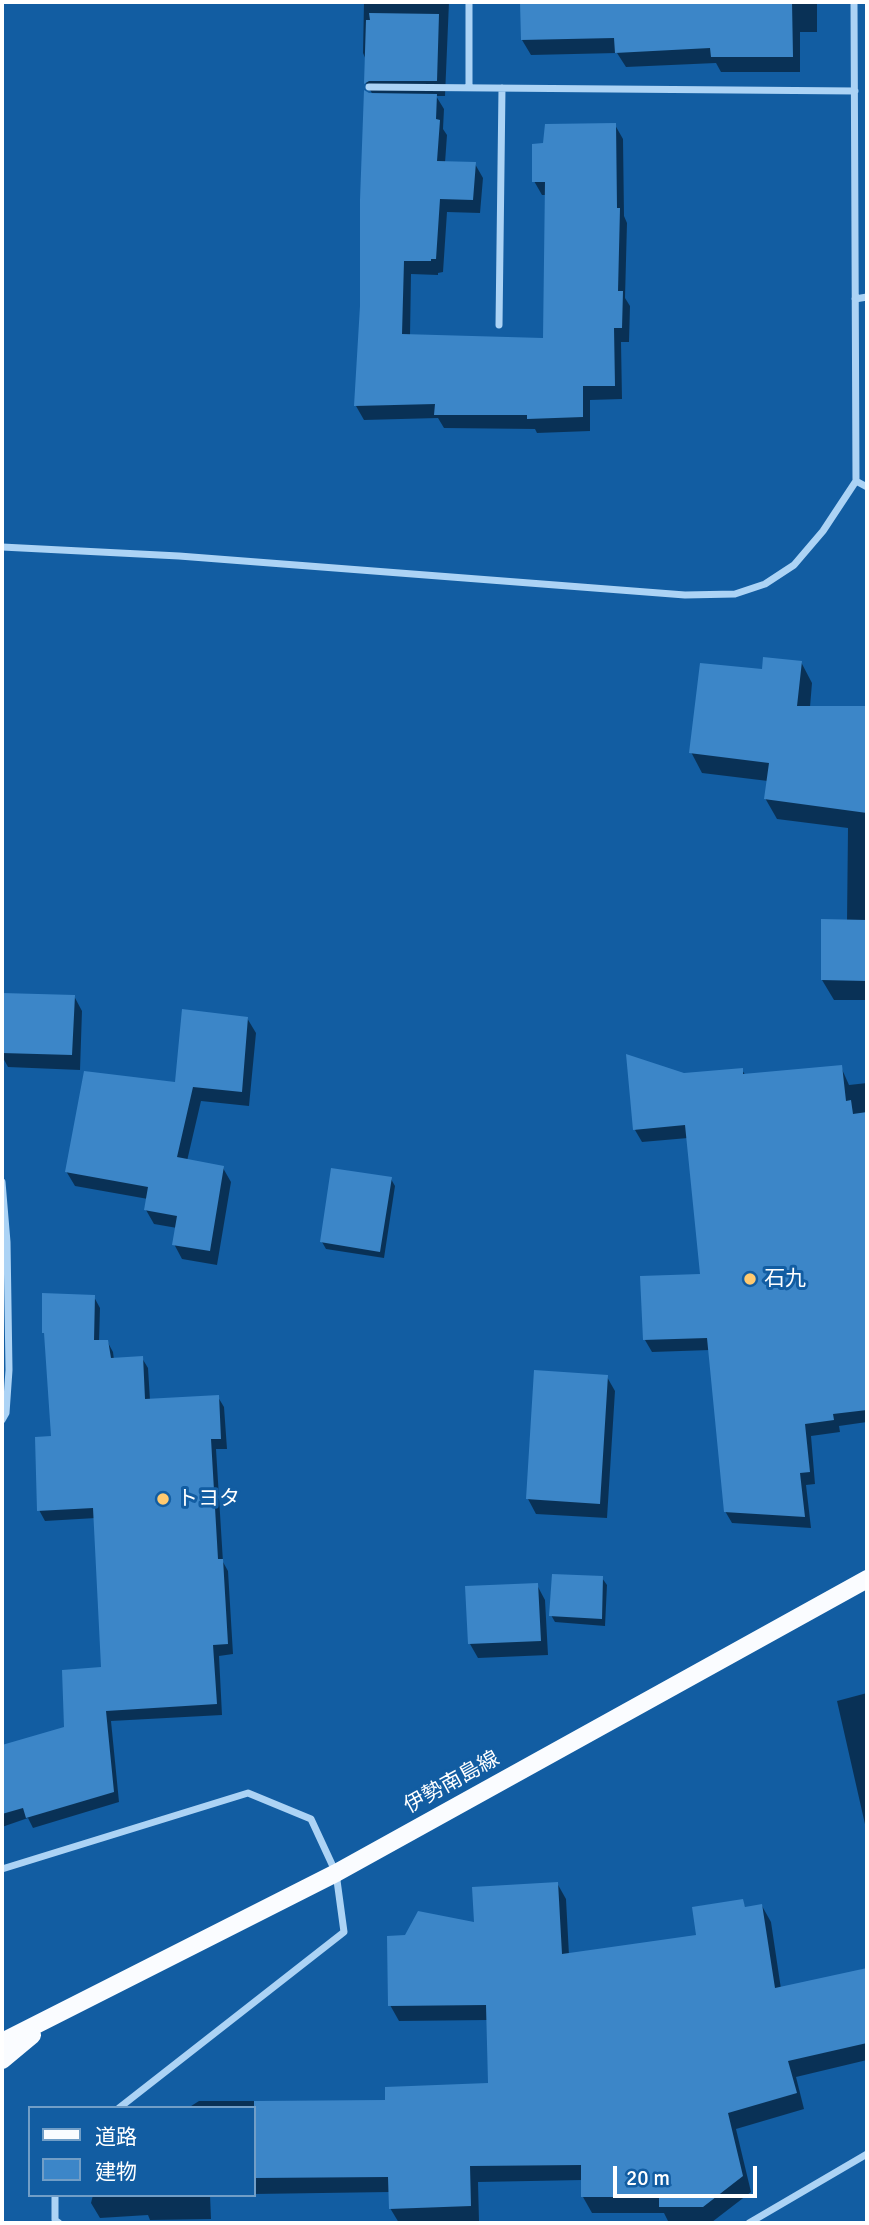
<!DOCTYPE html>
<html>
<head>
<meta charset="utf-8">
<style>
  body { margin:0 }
  #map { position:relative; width:869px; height:2225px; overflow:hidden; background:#125da2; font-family:Signika,"Noto Sans JP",sans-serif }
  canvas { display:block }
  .frame { position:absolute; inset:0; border:4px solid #fff; pointer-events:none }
  .legend { position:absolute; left:28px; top:2106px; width:228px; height:91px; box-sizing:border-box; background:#125da2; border:2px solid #719ec7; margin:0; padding:9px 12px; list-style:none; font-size:21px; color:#fff }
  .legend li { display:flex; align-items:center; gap:14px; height:35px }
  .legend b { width:35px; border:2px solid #719ec7 }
  .scale { position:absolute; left:613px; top:2166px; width:144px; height:32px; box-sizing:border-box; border:4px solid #fff; border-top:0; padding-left:9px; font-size:21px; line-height:24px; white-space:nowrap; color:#fff; -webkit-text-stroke:5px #125da2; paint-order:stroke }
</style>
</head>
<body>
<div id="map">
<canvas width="869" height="2225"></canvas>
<div class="frame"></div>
<ul class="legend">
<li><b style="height:9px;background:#fafcff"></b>道路</li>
<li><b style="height:19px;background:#3c86c8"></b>建物</li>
</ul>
<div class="scale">20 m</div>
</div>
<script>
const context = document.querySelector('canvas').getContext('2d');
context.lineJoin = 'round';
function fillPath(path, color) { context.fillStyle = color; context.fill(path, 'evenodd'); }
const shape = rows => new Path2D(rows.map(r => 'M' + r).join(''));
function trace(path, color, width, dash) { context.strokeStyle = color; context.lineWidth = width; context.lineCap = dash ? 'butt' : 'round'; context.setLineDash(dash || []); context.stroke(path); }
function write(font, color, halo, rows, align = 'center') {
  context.font = font + ' Signika,"Noto Sans JP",sans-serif'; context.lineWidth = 6; context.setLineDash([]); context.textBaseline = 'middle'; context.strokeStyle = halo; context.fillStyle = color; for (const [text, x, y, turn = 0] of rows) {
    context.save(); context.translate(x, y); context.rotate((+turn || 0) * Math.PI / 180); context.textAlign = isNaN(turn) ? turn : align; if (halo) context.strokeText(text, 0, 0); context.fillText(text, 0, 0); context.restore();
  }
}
fillPath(shape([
  [364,2,449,2,445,96,436,96,444,109,443,129,447,135,445,163,475,164,483,178,480,213,447,212,443,272,438,273,438,275,411,274,410,336,544,339,547,195,542,195,534,181,544,145,615,125,623,139,624,216,627,223,625,298,630,306,629,342,621,342,622,399,590,400,590,431,537,433,535,429,444,428,438,418,364,420,356,406,373,95,366,83,366,60,363,53],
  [522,2,817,2,817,32,800,32,800,72,721,72,716,63,626,67,617,53,531,55,522,40],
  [801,662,812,683,810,707,867,707,867,1000,834,1000,822,980,847,921,848,828,777,819,765,798,768,781,702,773,691,752,763,671],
  [2,995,74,996,82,1011,80,1070,8,1067,2,1056],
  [247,1018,256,1033,249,1106,201,1101,187,1161,223,1168,231,1182,217,1265,182,1259,174,1244,177,1228,154,1224,146,1210,148,1199,75,1186,66,1171,177,1084],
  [841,1067,849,1085,867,1083,867,1422,839,1426,840,1432,811,1436,815,1484,806,1485,811,1528,732,1523,725,1511,710,1350,652,1352,645,1340,702,1276,688,1138,642,1142,635,1130,684,1075,742,1070,746,1076],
  [391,1179,395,1186,384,1258,326,1249,322,1242],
  [94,1297,100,1308,99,1342,107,1341,113,1352,114,1360,142,1358,148,1368,150,1400,218,1397,224,1407,227,1449,216,1449,223,1562,228,1571,233,1654,219,1656,222,1715,111,1721,119,1802,33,1828,28,1818,2,1827,2,1756,66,1728,103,1668,96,1518,45,1521,39,1510,52,1438,46,1338,44,1333],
  [607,1377,615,1391,607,1518,536,1514,528,1499],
  [602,1578,607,1585,605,1626,555,1622,551,1615],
  [537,1585,545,1600,548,1655,478,1658,470,1644],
  [867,1693,867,1833,837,1701],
  [557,1883,566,1899,569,1955,698,1937,742,1901,746,1909,762,1906,771,1922,781,1989,867,1970,867,2060,796,2077,804,2109,736,2129,751,2192,712,2222,669,2223,664,2213,592,2213,583,2197,583,2180,478,2182,479,2221,399,2223,390,2208,390,2192,254,2194,254,2108,188,2108,199,2101,387,2101,490,2085,488,2020,399,2021,390,2005,406,1937,476,1925],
  [93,2195,210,2195,211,2219,150,2220,148,2215,100,2218,91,2203]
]), '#0007');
fillPath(shape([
  [520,2,792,2,793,57,711,57,710,48,615,53,614,38,521,40],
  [369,13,439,14,437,81,369,81,364,84,366,20,370,20],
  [364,90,369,93,437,94,436,119,440,120,437,161,476,162,473,200,440,199,436,259,431,259,431,261,404,261,402,334,543,338,545,182,532,182,532,144,543,143,545,124,616,123,617,208,620,208,618,291,623,291,622,328,614,328,615,386,583,386,583,417,527,419,527,415,434,415,435,404,354,406,360,306,360,200],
  [763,657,802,661,797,706,867,706,867,813,764,799,769,763,689,753,700,663,762,669],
  [821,919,867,920,867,981,821,980],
  [2,993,75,995,72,1055,2,1053],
  [182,1009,248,1017,242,1092,193,1087,177,1157,224,1166,210,1251,172,1245,177,1216,144,1210,148,1187,65,1172,84,1071,175,1082],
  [626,1054,684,1073,743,1068,743,1074,842,1065,846,1101,851,1100,853,1114,867,1112,867,1410,833,1414,834,1420,805,1424,810,1472,800,1473,805,1517,724,1512,707,1338,643,1340,640,1276,700,1274,685,1125,633,1130],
  [331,1168,392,1177,380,1252,320,1242],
  [42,1293,95,1295,94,1340,108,1340,111,1358,143,1356,145,1399,219,1395,221,1439,211,1439,218,1559,223,1559,228,1644,213,1645,217,1704,106,1711,114,1792,26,1818,23,1808,2,1814,2,1745,64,1727,62,1670,101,1667,93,1508,37,1511,35,1437,51,1436,44,1333,42,1333],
  [534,1370,608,1375,600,1504,526,1499],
  [552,1574,603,1576,602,1619,549,1616],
  [538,1583,541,1641,468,1644,465,1586],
  [558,1882,562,1954,696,1935,692,1907,743,1899,745,1907,762,1904,775,1988,867,1968,867,2043,788,2061,797,2093,728,2113,743,2176,703,2207,659,2207,659,2197,581,2197,581,2165,470,2166,471,2206,389,2209,388,2177,254,2178,254,2101,385,2100,385,2087,488,2083,486,2005,388,2006,387,1936,405,1935,418,1911,474,1922,472,1887]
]), '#3c86c8');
trace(shape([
  [854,2,856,481,867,487],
  [369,87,855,91],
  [469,87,469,2],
  [855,299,867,297],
  [499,325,502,88],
  [2,547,179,556,685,595,735,594,765,584,794,565,823,531,856,481],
  [2,1182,7,1242,9,1370,6,1413,2,1420],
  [2,1869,248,1793,311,1819,336,1873,344,1932,119,2108],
  [55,2195,55,2220,59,2223],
  [749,2223,867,2154]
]), '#acd3f5', 7);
trace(shape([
  [2,2042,336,1873,867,1579],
  [2,2060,32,2035]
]), '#fafcff', 18);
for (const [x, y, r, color] of [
  [750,1279,7,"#ffca70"],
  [163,1499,7,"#ffca70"]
]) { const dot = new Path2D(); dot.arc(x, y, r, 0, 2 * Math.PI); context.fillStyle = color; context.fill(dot); trace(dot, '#125da2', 2.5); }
write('21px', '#fff', '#125da2', [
  ["石九",764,1279],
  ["トヨタ",177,1499]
], 'left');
write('21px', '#fff', '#125da2', [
  ["伊勢南島線",452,1783,-29]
]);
</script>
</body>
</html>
